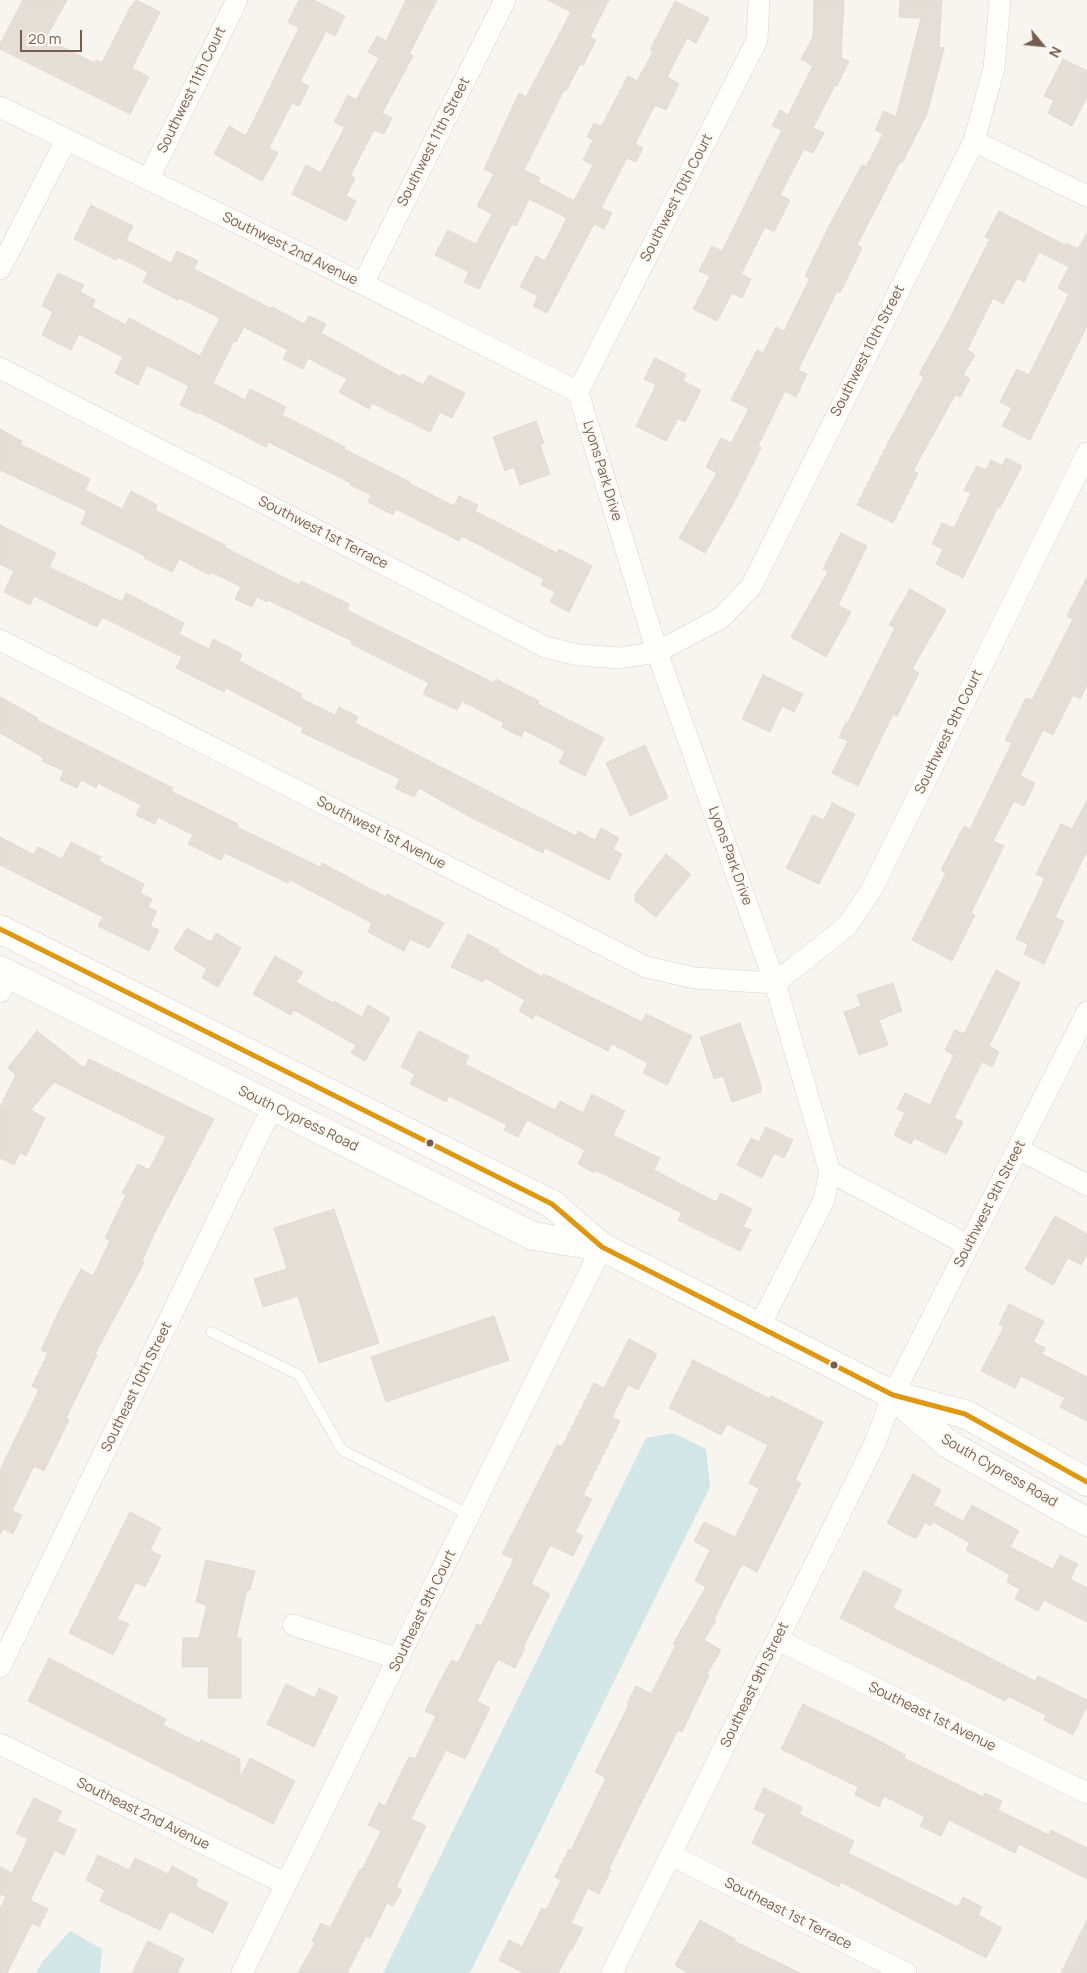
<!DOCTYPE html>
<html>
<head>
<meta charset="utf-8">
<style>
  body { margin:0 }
  #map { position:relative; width:1087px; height:1973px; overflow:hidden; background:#f8f5f0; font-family:Manrope,sans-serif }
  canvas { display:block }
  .north { position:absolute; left:1017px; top:20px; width:50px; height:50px; -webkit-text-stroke:4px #fefaf3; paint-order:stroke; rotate:118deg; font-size:14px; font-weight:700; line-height:20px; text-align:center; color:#765d50 }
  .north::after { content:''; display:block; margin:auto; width:18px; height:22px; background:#765d50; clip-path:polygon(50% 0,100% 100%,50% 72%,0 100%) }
  .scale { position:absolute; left:20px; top:30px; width:62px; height:22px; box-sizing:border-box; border:2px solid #765d50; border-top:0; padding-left:6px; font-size:15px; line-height:18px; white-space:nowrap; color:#765d50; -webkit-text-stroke:4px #fefaf3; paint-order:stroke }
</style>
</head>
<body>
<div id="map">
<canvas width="1087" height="1973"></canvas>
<div class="north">N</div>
<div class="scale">20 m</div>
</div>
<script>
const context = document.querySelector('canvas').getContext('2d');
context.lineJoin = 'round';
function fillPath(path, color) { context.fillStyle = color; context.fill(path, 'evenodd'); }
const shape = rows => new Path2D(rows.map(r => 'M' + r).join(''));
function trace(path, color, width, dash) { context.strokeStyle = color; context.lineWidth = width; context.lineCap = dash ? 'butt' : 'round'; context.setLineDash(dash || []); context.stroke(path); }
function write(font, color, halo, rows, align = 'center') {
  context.font = font + ' Manrope,sans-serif'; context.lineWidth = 4.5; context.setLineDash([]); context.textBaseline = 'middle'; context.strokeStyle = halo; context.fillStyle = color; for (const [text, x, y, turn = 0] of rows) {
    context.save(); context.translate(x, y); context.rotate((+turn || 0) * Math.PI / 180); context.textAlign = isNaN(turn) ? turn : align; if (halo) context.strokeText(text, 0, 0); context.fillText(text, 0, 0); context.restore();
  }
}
fillPath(shape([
  [673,1433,706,1449,710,1487,470,1973,383,1973,646,1438],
  [70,1931,102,1949,100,1973,36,1973,42,1962]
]), '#d2e6e8');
const building = shape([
  [23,0,67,0,46,38,94,63,96,60,102,63,131,6,132,6,136,0,160,12,132,68,149,77,130,114,0,49,0,44,23,0],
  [299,0,314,0,345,16,335,36,326,31,300,82,309,86,299,106,292,103,269,148,278,153,262,181,214,154,229,126,246,136,299,28,288,22,299,0],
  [406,0,437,0,409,54,413,56,382,113,392,118,384,134,374,130,350,176,355,178,346,196,356,201,346,221,292,194,306,165,321,173,345,127,334,122,348,95,356,100,379,58,368,52,377,36,386,41,406,0],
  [548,0,609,0,590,37,596,40,583,65,580,64,566,91,564,90,524,170,540,178,538,182,574,201,593,165,583,160,593,140,587,137,594,123,601,127,628,76,637,81,653,52,650,50,675,1,709,18,696,43,687,38,667,77,679,84,666,110,655,105,635,144,643,148,636,162,627,158,601,208,612,213,604,229,594,224,547,313,533,306,538,296,520,287,536,256,545,261,567,218,529,199,516,226,512,224,479,289,464,282,469,272,435,255,448,230,476,244,492,214,477,206,494,174,484,169,519,93,526,97,571,12,548,0],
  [814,0,844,0,841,58,849,61,837,86,835,85,813,128,824,133,813,153,804,149,780,195,790,200,774,232,765,227,741,274,751,279,742,298,732,293,717,321,693,309,710,276,699,271,712,246,722,251,782,130,772,126,780,110,788,115,813,66,801,59,813,37,814,0],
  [900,0,942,0,939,47,944,48,927,114,902,163,900,162,857,245,862,248,840,293,837,291,798,370,807,374,796,397,785,391,758,446,761,448,733,504,705,553,679,538,717,473,706,467,721,438,731,443,749,409,731,400,757,350,763,353,776,327,784,331,810,278,805,276,827,230,862,165,866,167,883,134,875,130,884,111,896,117,921,18,899,17,900,0],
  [1063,59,1087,71,1087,97,1072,126,1048,113,1054,100,1044,96,1063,59],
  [91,205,133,226,126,240,171,263,177,251,198,261,194,269,272,309,272,307,304,324,309,316,326,324,321,333,401,377,402,374,423,385,429,375,465,393,452,418,440,412,430,432,372,403,369,409,339,392,347,379,308,358,303,369,283,359,288,350,244,327,236,342,234,341,213,383,245,400,250,389,286,407,282,415,345,447,344,449,410,482,409,483,454,506,459,496,478,505,475,511,557,553,559,549,592,566,569,612,550,602,555,592,541,585,544,579,462,536,459,541,396,509,393,515,368,502,371,495,350,485,351,483,268,442,266,447,198,412,198,414,180,405,189,386,147,365,138,385,115,373,123,357,79,334,71,350,42,335,53,312,42,306,58,273,84,285,80,292,95,300,92,307,126,325,129,318,200,356,220,318,179,298,178,300,143,282,148,272,118,257,116,260,74,239,91,205],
  [999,211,1065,245,1066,243,1078,249,1087,233,1087,326,1030,440,1002,426,1012,408,1000,402,1017,369,1029,375,1069,294,1058,288,1069,267,1039,252,1024,282,1017,278,1003,304,993,298,967,350,975,355,963,375,970,379,960,397,955,395,913,471,918,473,893,523,857,505,889,441,924,377,919,374,948,322,990,239,985,237,999,211],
  [655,358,686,374,683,381,701,390,685,422,678,419,666,441,636,426,656,385,644,379,655,358],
  [536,421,544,443,540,445,550,474,520,485,514,467,505,471,493,437,536,421],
  [0,429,22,441,20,444,90,479,85,490,122,509,131,491,157,505,155,510,225,545,224,547,299,585,301,581,349,604,347,610,494,683,496,679,539,701,538,704,604,738,585,776,559,763,565,751,524,730,521,737,502,727,504,723,462,701,457,710,423,694,429,683,351,644,352,641,268,600,267,602,257,597,252,607,235,599,241,587,211,572,210,575,179,559,172,572,144,558,145,556,81,524,87,511,0,470,0,429],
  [1006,458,1022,466,1000,508,998,507,963,578,936,564,943,549,932,544,942,523,954,528,971,493,964,490,977,466,986,470,991,460,1002,466,1006,458],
  [0,525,56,553,49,567,122,602,126,593,184,623,179,634,209,649,213,639,242,654,239,661,302,694,300,698,335,715,339,707,358,717,355,723,576,836,578,831,595,840,601,828,619,838,613,849,622,854,609,880,545,848,543,853,472,818,419,788,414,797,395,788,400,779,301,732,303,728,226,688,224,692,176,668,182,657,102,617,97,627,34,596,30,605,4,592,14,571,0,564,0,525],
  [841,533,867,546,838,605,851,612,826,657,791,637,828,572,823,569,841,533],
  [1087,577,1087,685,1080,699,1073,695,1053,735,1043,730,1020,776,1035,783,1024,806,1014,801,993,841,1004,846,971,913,975,915,952,961,912,940,946,873,941,870,964,826,970,829,1012,743,1005,740,1026,698,1032,700,1073,619,1067,616,1087,577],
  [910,589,946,610,912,669,919,673,897,716,893,714,858,786,832,773,848,741,839,737,846,722,848,722,895,628,889,625,910,589],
  [763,675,803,694,794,712,782,706,770,732,742,719,763,675],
  [0,697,38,718,37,720,173,788,171,791,238,824,237,827,320,867,322,863,386,897,387,894,444,923,429,948,410,939,404,951,368,932,372,923,290,880,288,883,225,853,221,860,188,844,193,835,158,817,155,824,136,815,141,805,98,783,96,788,81,780,77,788,60,780,64,771,42,761,44,758,0,733,0,697],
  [645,745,668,798,630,816,606,763,645,745],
  [1087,800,1087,851,1055,917,1064,921,1044,964,1024,954,1028,944,1016,939,1045,878,1036,874,1061,824,1072,829,1087,800],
  [832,803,855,814,819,884,786,868,813,815,824,820,832,803],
  [0,837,34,855,38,847,62,859,71,842,101,857,99,861,144,884,140,893,152,899,148,907,157,911,150,926,159,930,149,951,98,926,103,917,0,865,0,837],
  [666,854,691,874,656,917,635,901,635,894,666,854],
  [187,928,211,942,216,933,241,948,218,987,202,978,207,969,174,949,187,928],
  [468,934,499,950,498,952,542,977,544,974,642,1022,646,1014,692,1036,667,1085,643,1073,648,1063,612,1044,608,1051,535,1014,533,1019,519,1011,525,1000,485,978,483,982,451,967,468,934],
  [275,956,303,972,296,982,333,1003,334,1001,362,1017,368,1005,390,1018,365,1061,351,1053,356,1045,294,1010,291,1015,253,994,275,956],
  [996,970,1020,983,989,1046,999,1052,992,1067,982,1062,954,1118,963,1122,946,1154,914,1138,911,1144,894,1135,905,1113,897,1109,905,1093,930,1105,954,1055,945,1050,955,1030,964,1034,996,970],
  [893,983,902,1011,879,1020,888,1045,859,1055,844,1012,861,1006,857,995,893,983],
  [740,1023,761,1085,761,1092,732,1102,723,1076,714,1079,700,1037,740,1023],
  [37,1031,84,1068,89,1059,214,1119,155,1232,142,1261,144,1263,95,1354,97,1355,66,1418,69,1420,44,1471,34,1466,12,1511,22,1515,13,1534,3,1529,0,1534,0,1470,39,1390,32,1386,48,1353,41,1350,60,1309,81,1269,93,1276,110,1241,105,1238,126,1195,122,1193,138,1164,149,1170,166,1137,54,1082,31,1110,45,1118,26,1156,20,1153,14,1165,0,1158,0,1107,16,1075,8,1068,37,1031],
  [419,1031,469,1056,465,1064,555,1110,560,1101,583,1113,592,1094,625,1111,613,1135,660,1158,654,1170,716,1202,721,1193,752,1209,743,1227,751,1230,740,1251,678,1220,682,1213,595,1170,594,1173,578,1164,585,1150,527,1120,518,1137,504,1130,507,1125,449,1096,446,1102,410,1084,415,1074,401,1067,419,1031],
  [766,1127,793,1140,784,1158,774,1153,762,1178,737,1165,751,1138,759,1142,766,1127],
  [334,1209,379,1343,319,1363,298,1296,263,1307,254,1279,287,1269,274,1228,334,1209],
  [1055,1216,1087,1234,1087,1254,1081,1265,1068,1258,1053,1285,1025,1269,1055,1216],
  [1009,1304,1044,1321,1033,1342,1045,1348,1042,1354,1087,1377,1087,1421,1060,1407,1065,1398,1021,1376,1015,1388,981,1371,1004,1327,999,1324,1009,1304],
  [494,1316,509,1360,386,1402,371,1357,494,1316],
  [629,1339,657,1354,638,1390,628,1385,612,1417,620,1421,583,1495,592,1499,575,1532,583,1536,573,1556,550,1545,531,1584,550,1594,523,1647,525,1648,515,1668,498,1659,477,1701,490,1708,465,1759,446,1750,411,1819,426,1826,396,1887,402,1890,393,1906,387,1903,370,1938,366,1936,347,1973,298,1973,315,1943,312,1941,321,1923,330,1928,360,1869,362,1870,381,1831,368,1825,379,1803,385,1806,409,1757,415,1759,436,1716,425,1711,439,1683,452,1660,458,1663,477,1624,481,1626,514,1559,502,1554,557,1445,562,1447,594,1383,604,1388,629,1339],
  [693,1360,770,1399,771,1396,823,1422,795,1480,801,1483,757,1572,742,1564,714,1619,716,1620,704,1640,721,1650,707,1674,709,1675,682,1732,678,1730,639,1807,609,1869,611,1870,599,1894,588,1888,571,1923,583,1928,572,1950,571,1949,558,1973,524,1973,499,1960,509,1940,522,1947,542,1908,546,1910,561,1880,555,1877,569,1849,571,1850,606,1778,595,1772,629,1705,627,1704,636,1686,651,1694,676,1645,673,1644,706,1587,695,1581,710,1550,694,1541,704,1522,735,1537,759,1489,749,1483,768,1445,727,1424,721,1435,669,1408,693,1360],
  [913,1474,941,1490,933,1505,963,1521,972,1505,1019,1531,1010,1547,1053,1569,1060,1555,1078,1564,1070,1579,1087,1588,1087,1622,1044,1600,1038,1611,1015,1599,1020,1589,1007,1582,1010,1575,966,1550,970,1543,933,1522,931,1526,925,1522,916,1539,887,1523,913,1474],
  [130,1512,161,1528,150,1550,161,1556,145,1587,136,1582,117,1619,129,1624,113,1655,69,1633,130,1512],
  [206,1560,255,1571,250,1590,247,1590,236,1638,241,1638,241,1698,208,1698,209,1667,182,1667,183,1638,199,1638,207,1605,196,1602,206,1560],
  [864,1571,902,1590,893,1608,1035,1681,1038,1676,1087,1700,1087,1706,1073,1735,1044,1720,1046,1715,1008,1696,1005,1701,840,1618,864,1571],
  [49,1658,166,1719,163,1725,199,1743,201,1740,240,1759,240,1778,250,1758,295,1781,273,1824,28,1701,49,1658],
  [286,1684,315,1698,319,1688,338,1697,314,1747,267,1724,286,1684],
  [803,1704,874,1738,905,1755,904,1758,983,1797,985,1793,1002,1801,998,1810,1049,1835,1051,1830,1087,1848,1087,1879,1019,1844,1015,1853,949,1820,941,1836,920,1826,925,1817,884,1796,879,1807,855,1795,858,1787,781,1749,803,1704],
  [764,1788,802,1807,799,1814,854,1841,848,1853,854,1856,958,1907,963,1897,982,1907,978,1915,1002,1928,986,1958,841,1882,839,1887,752,1843,766,1814,754,1809,764,1788],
  [34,1798,62,1811,57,1821,76,1830,64,1855,55,1850,30,1900,48,1909,39,1927,32,1923,7,1973,0,1973,0,1908,6,1897,0,1894,0,1867,12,1873,28,1839,16,1833,34,1798],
  [98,1855,129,1870,135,1858,168,1874,172,1866,198,1880,195,1886,228,1903,213,1933,170,1911,160,1930,100,1901,105,1890,86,1880,98,1855],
  [700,1920,735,1939,734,1941,800,1973,688,1973,675,1965,700,1920],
  [1087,1920,1087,1973,1061,1973,1087,1920],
  [148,1941,184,1959,177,1973,132,1973,148,1941]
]);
fillPath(building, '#e5ded7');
trace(building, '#e1d8d2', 1);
const lane = shape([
  [211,1332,299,1375,342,1450,470,1515]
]);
const street = shape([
  [0,107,363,284,578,392],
  [974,141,1087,196],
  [148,180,237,0],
  [0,269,66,140],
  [363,284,505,0],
  [0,368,545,647,578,655,619,658,657,652,721,618,751,587,974,141,994,68,1000,0],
  [578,392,657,652,775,983,830,1172,968,1245],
  [578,392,757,40,759,0],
  [0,640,646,967,695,978,775,983,847,926,872,889,1087,453],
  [0,992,9,975],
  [1018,1149,1087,1185],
  [759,1327,824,1200,830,1172],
  [293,1625,399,1659],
  [778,1640,1087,1793],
  [0,1667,273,1106],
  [0,1744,286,1884],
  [671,1855,906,1973],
  [242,1973,602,1247],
  [612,1973,875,1443,893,1395,1087,1012]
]);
const secondary = shape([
  [0,929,552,1204,602,1247,893,1395,965,1414,1087,1482],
  [0,970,533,1236,602,1247],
  [897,1399,948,1444,1087,1522]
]);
trace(lane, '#d8d2ce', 11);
trace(street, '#d8d2ce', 22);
trace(secondary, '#d8d2cc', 29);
trace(lane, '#fefefd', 10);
trace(street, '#fefefd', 21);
trace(secondary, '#fefefd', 28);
trace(shape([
  [0,929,552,1204,602,1247,893,1395,965,1414,1087,1482]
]), '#dd9710', 5);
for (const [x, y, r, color] of [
  [430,1143,4.5,"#765d50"],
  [834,1365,4.5,"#765d50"]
]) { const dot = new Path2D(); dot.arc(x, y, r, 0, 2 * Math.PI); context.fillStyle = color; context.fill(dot); trace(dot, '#fefaf3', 2); }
write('14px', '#765d50', '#fefaf3', [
  ["Southwest 11th Court",192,90,-64],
  ["Southwest 11th Street",434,142,-63],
  ["Southwest 10th Court",677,198,-63],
  ["Southwest 2nd Avenue",290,249,26],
  ["Southwest 10th Street",868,351,-63],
  ["Lyons Park Drive",602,471,73],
  ["Southwest 1st Terrace",323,533,27],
  ["Southwest 9th Court",949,732,-64],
  ["Southwest 1st Avenue",381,833,27],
  ["Lyons Park Drive",730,856,70],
  ["South Cypress Road",298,1119,26],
  ["Southwest 9th Street",990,1204,-63],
  ["Southeast 10th Street",137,1387,-64],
  ["South Cypress Road",999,1471,30],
  ["Southeast 9th Court",423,1611,-64],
  ["Southeast 9th Street",755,1685,-64],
  ["Southeast 1st Avenue",932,1717,26],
  ["Southeast 2nd Avenue",143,1814,26],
  ["Southeast 1st Terrace",788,1914,27]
]);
</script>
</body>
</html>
